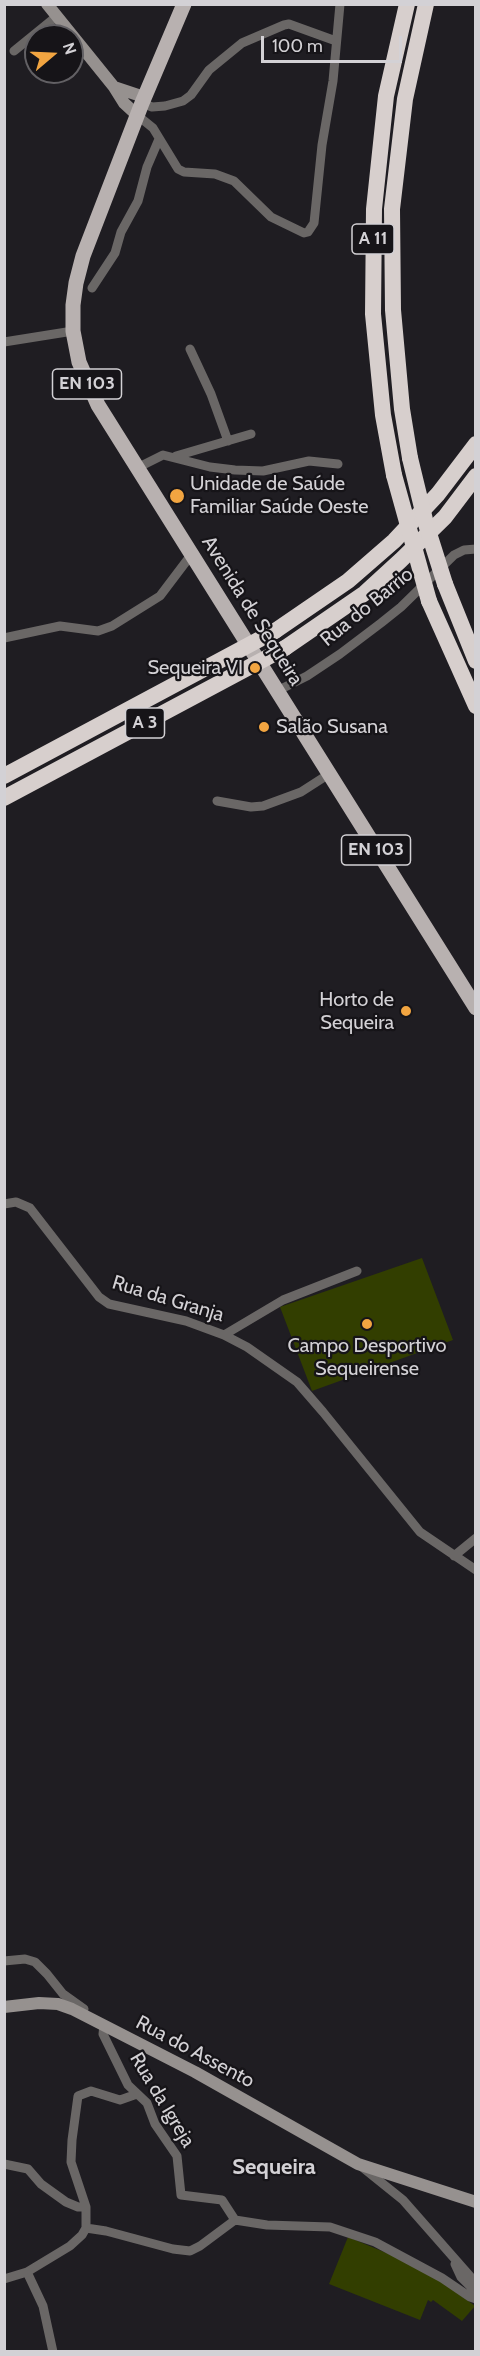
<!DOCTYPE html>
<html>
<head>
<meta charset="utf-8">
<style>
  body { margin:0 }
  #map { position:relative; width:480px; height:2356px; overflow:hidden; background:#1f1d22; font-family:Cabin,sans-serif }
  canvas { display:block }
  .frame { position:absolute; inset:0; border:6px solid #d3d1d5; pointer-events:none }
  .north { position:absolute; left:24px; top:24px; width:60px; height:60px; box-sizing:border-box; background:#161418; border:2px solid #626064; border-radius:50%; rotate:71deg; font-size:16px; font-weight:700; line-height:24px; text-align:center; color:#d3d1d5 }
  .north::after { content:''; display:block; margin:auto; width:21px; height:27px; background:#f2a541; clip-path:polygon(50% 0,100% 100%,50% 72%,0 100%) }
  .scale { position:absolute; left:261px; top:36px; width:141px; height:27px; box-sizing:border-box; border:3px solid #d3d1d5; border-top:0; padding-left:8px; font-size:18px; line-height:21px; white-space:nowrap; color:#d3d1d5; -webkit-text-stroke:4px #161418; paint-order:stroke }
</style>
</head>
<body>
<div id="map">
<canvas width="480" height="2356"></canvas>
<div class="frame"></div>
<div class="north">N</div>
<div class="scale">100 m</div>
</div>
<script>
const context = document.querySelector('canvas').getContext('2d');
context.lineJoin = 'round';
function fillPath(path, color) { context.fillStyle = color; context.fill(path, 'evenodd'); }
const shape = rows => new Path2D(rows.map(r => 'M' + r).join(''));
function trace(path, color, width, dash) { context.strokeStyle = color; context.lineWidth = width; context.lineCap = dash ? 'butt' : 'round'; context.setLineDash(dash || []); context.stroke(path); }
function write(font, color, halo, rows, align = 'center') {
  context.font = font + ' Cabin,sans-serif'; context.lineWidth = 4.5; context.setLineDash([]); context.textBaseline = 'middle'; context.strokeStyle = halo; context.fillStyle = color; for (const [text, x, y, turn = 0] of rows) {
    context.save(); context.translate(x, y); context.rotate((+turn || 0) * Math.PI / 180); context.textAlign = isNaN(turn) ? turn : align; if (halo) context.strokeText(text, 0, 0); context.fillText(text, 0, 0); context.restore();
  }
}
fillPath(shape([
  [422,1258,453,1340,312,1391,280,1307],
  [348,2237,408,2262,439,2279,475,2306,462,2321,433,2300,431,2302,428,2300,420,2320,329,2284]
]), '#323e00');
trace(shape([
  [14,51,57,16],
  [142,103,152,107,165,106,183,101,191,95,209,70,242,43,284,25,289,24,336,41],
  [137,115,153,128,178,169,184,172,215,174,234,181,271,217,304,233,308,232,314,223,322,145,333,81,340,4],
  [92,288,115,253,121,232,138,201,147,167,159,139],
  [4,342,73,331],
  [190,349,211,394,228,441],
  [176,456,251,434],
  [137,468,163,455,210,467,235,470,263,471,309,461,338,464],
  [4,638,60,626,98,631,112,626,160,596,191,555],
  [277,691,307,676,340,654,381,623,401,607,454,555,464,550,476,549],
  [217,801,251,807,263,806,301,792,329,774],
  [4,1204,16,1202,30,1208,99,1297,109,1304,186,1321,224,1335,247,1347,297,1382,323,1412,420,1532,476,1570],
  [224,1335,283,1300,357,1271],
  [454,1556,476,1538],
  [4,1961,25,1959,35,1962,47,1974,63,1994,84,2009],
  [104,2025,103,2034,128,2085,147,2103,155,2124,177,2156,181,2195,222,2200,235,2220,267,2225,330,2227,375,2242,442,2278,470,2297,476,2299],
  [4,2164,28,2169,41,2184,66,2202,78,2207,86,2207],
  [362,2167,403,2200,476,2283],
  [86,2228,106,2231,173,2249,190,2251,200,2246,235,2220],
  [455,2264,461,2277,476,2292],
  [27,2272,43,2306,53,2352],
  [4,2279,27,2272,70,2246,82,2235,86,2228,86,2207,71,2162,72,2140,78,2096,91,2091,120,2100,137,2094]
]), '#6a6766', 9);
trace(shape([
  [47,4,114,87,124,103,137,115],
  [114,87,144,97],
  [4,2007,39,2003,58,2004,72,2009,195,2072,358,2164,476,2202]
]), '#96918f', 12);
trace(shape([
  [184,4,142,103,83,256,76,283,73,305,73,331,79,362,98,405,476,1008]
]), '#b8b1b0', 15);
trace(shape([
  [410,458,402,409,393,310,392,209,405,99,426,4],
  [394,475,383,415,373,314,374,209,386,96,407,4],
  [445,584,476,661],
  [429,601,476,706],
  [275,631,348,581,394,541,438,494,476,444],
  [285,648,365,593,401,560,445,517,476,476]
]), '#d7cfcd', 16);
trace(shape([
  [410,458,426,524,445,584],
  [394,475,429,601],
  [4,776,275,631],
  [4,798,285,648]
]), '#d7cfcd', 16);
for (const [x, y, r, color] of [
  [177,496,8,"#f2a541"],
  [255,668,6,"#f2a541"],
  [264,727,6,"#f2a541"],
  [406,1011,6,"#f2a541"],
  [367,1324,6,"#f2a541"]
]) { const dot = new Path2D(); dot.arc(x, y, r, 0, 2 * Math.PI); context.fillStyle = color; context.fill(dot); trace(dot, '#161418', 2); }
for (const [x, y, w] of [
  [373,239,42],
  [87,384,69],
  [145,723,39],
  [376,850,69]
]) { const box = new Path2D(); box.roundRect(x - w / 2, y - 15, w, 30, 4.5); context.fillStyle = '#161418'; context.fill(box); trace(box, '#d3d1d5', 1.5); }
write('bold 18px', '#d3d1d5', null, [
  ["A 11",373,239],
  ["EN 103",87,384],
  ["A 3",145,723],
  ["EN 103",376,850]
]);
write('20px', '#d3d1d5', '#161418', [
  ["Unidade de Saúde",190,484],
  ["Familiar Saúde Oeste",190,507],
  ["Sequeira VI",243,668,"right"],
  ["Salão Susana",276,727],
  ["Horto de",394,1000,"right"],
  ["Sequeira",394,1023,"right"],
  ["Campo Desportivo",367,1346,"center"],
  ["Sequeirense",367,1369,"center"]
], 'left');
write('20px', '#d3d1d5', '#161418', [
  ["Rua do Barrio",367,607,-39],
  ["Avenida de Sequeira",252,611,58],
  ["Rua da Granja",168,1299,17],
  ["Rua do Assento",195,2052,28],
  ["Rua da Igreja",162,2100,59]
]);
write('bold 22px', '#d3d1d5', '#161418', [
  ["Sequeira",274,2168]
]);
</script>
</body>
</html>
